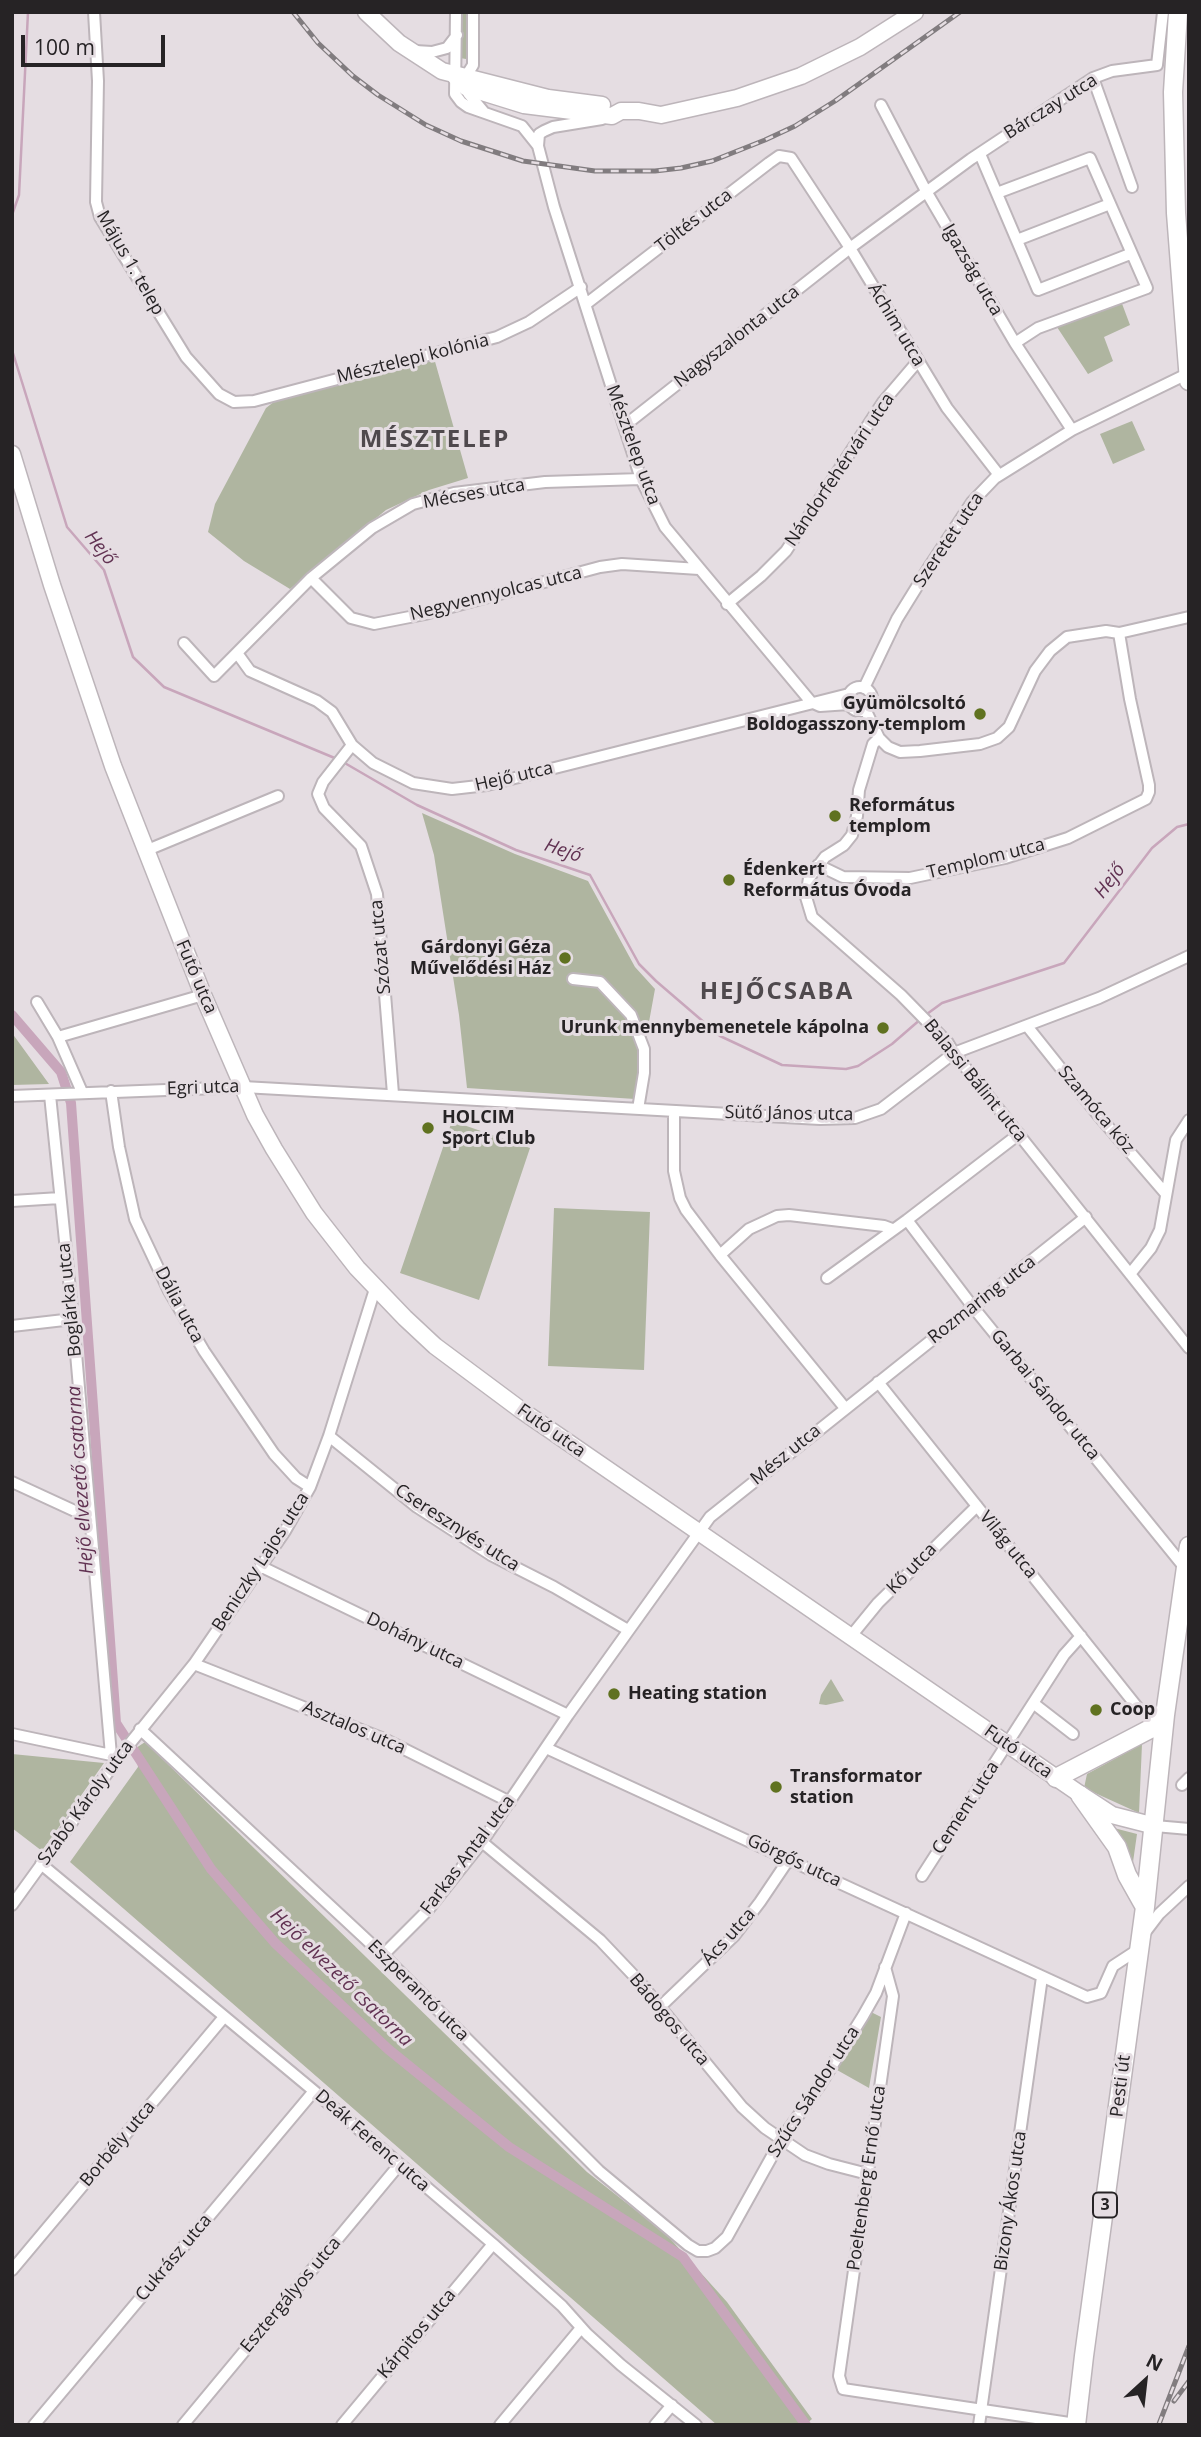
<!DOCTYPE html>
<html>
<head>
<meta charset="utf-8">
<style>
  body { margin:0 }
  #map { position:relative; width:1201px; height:2437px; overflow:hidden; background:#e5dde2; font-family:"Open Sans",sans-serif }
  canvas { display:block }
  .frame { position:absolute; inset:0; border:14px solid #262325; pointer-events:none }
  .north { position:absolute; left:1110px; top:2346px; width:70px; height:70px; -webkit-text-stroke:5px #e5dde2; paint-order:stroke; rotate:27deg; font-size:19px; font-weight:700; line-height:28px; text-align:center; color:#262325 }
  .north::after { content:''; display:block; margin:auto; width:24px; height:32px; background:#262325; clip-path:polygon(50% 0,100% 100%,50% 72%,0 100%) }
  .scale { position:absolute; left:21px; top:35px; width:144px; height:32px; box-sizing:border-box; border:4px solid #262325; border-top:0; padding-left:9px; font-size:21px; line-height:24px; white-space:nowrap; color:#262325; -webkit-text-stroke:5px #e5dde2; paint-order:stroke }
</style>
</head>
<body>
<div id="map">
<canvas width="1201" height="2437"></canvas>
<div class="frame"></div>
<div class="north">N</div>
<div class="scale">100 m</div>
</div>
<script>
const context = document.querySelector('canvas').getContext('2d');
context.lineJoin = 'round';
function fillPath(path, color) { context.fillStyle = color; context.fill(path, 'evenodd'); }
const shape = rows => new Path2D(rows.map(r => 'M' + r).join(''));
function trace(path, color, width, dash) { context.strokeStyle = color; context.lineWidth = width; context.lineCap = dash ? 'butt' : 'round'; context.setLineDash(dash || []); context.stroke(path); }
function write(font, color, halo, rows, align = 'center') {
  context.font = font + ' "Open Sans",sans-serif'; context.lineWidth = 6; context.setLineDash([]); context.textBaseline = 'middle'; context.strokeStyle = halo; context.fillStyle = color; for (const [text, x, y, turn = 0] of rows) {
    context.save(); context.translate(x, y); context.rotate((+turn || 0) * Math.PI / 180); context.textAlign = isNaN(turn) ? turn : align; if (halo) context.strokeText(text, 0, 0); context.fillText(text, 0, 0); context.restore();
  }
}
fillPath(shape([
  [462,12,468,12,466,59,460,58],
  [1121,301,1130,325,1104,337,1113,361,1088,374,1055,324],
  [434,358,468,478,429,490,386,510,290,589,244,561,208,532,215,504,266,408,275,401],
  [1132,421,1145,450,1113,464,1100,434],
  [422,813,515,854,588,881,635,967,655,989,635,1099,467,1088,459,1015,434,855],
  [12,1033,49,1084,12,1085],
  [452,1121,530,1148,479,1300,400,1273],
  [554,1208,650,1212,644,1370,548,1366],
  [831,1679,844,1701,826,1705,819,1704,821,1695],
  [145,1742,587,2172,666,2234,727,2302,812,2419,805,2425,717,2425,70,1862,138,1767,136,1748],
  [1142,1744,1139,1813,1084,1788,1087,1774],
  [12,1754,104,1763,42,1851,12,1828],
  [1110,1827,1137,1834,1131,1876],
  [871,2012,881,2017,869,2088,837,2070]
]), '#afb5a0');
trace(shape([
  [12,215,19,195,28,12],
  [12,350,67,527,104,570,133,657,164,687,337,759],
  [343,762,417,805,516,850,590,875,639,964,656,981,720,1036,782,1065,846,1069,858,1066,892,1044,922,1018],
  [927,1014,942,1003,1064,963,1152,848,1177,827,1189,824]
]), '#c8a6bb', 2.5);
trace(shape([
  [12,1015,61,1072,71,1103,116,1723,211,1869,275,1943,388,2049,509,2147,683,2257,806,2425]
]), '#c8a6bb', 10);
const street = shape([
  [94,12,98,81,96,202,100,217,186,357,219,394,234,402,254,401,497,337,529,322,581,287],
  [456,12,455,94,461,102,468,107,522,126,538,146],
  [473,12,473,65,466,76,466,87,468,93,483,111],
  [415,51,432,52,447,48,457,35],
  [1093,78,1132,187],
  [881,105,926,191,1015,343,1072,430],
  [602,119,553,127,544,131,539,134,538,146,554,207,641,479,665,527,811,702,820,706,849,704],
  [980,154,1038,290,1130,254],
  [997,193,1090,158,1147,288,1038,328,1015,343],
  [1017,240,1110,204],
  [586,304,769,163,779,156,791,158,850,248,947,408,999,475],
  [624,426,850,248,971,159,1093,78,1112,71,1157,65,1163,12],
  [311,578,351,618,374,624,425,614,600,567,622,564,699,569],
  [727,604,761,576,786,551,883,402,918,361],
  [184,643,214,676,311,578,372,528,413,504,454,493,545,482,641,479],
  [237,653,250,671,317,701,332,712,352,745,373,763,413,783,452,789,487,785,849,694],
  '848 699a12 12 0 1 1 24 0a12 12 0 1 1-24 0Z',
  [864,688,897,619,931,564,972,502,995,478,1072,430,1187,374],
  [865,709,879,738,873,744,859,790,857,816,852,835,844,845,825,857,809,878,806,897,812,917,901,995,948,1043,954,1053,1189,1348],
  [879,738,888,747,900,752,920,751,980,744,997,738,1009,727,1035,671,1050,651,1067,637,1106,631,1119,633,1189,617],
  [352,745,323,782,318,794,324,808,361,846,377,894,393,1094],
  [145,851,278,796],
  [818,865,843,877,910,878,1005,858,1068,838,1146,799,1149,792,1149,785,1130,699,1119,633],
  [573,979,600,982,631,1015,644,1049,644,1073,638,1109],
  [37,1002,58,1037,82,1092],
  [1027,1026,1098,1115,1166,1194],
  [58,1037,203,995],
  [111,1091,119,1147,135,1219,169,1291,204,1351,274,1454,296,1478,310,1487],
  [50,1095,73,1319,111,1755],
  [12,1096,243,1087,820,1119,855,1118,881,1109,954,1053,1099,998,1189,956],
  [674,1111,674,1171,680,1198,686,1210,720,1255,845,1408],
  [12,1201,60,1198],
  [907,1220,973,1307,1185,1568],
  [720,1255,749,1229,777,1216,789,1215,884,1226,892,1229],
  [1130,1274,1151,1248,1160,1230,1176,1140,1189,1120],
  [827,1278,907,1220,1019,1134],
  [12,1326,73,1319],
  [878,1382,1138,1708],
  [329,1436,417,1507,491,1555,554,1587,628,1630],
  [12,1482,90,1518],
  [262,1567,568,1715],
  [851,1636,878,1603,977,1506],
  [194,1664,384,1739,510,1802],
  [1033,1703,1073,1734],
  [140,1729,383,1955,599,2171,688,2245,698,2251,707,2251,715,2248,727,2237,781,2140,820,2085,863,2016,876,1993,906,1913],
  [12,1734,116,1756],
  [546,1748,1087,1997,1101,1993,1113,1966,1139,1949],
  [1182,1785,1189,1778],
  [1155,1826,1189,1829],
  [482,1842,600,1940,637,1979,742,2107,765,2128,805,2155,829,2164,868,2174],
  [41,1864,314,2091,493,2244,562,2306,587,2334,621,2365,696,2425],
  [922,1876,1064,1655,1081,1636],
  [12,1905,119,1757,194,1664,285,1531,310,1487,329,1436,375,1289],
  [1143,1935,1159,1914,1189,1886],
  [383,1955,428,1910,482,1842,568,1715,710,1517,1086,1217],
  [885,1967,893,1996,839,2376,843,2389,1076,2424],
  [660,2007,734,1936,760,1902,789,1859],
  [12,2270,224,2017],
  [34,2425,314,2091],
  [183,2425,399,2165],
  [342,2425,493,2244],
  [500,2425,581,2328],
  [655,2425,672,2405],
  [979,2425,1042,1977]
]);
const secondary = shape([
  [366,12,399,43,442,71,548,98,602,105],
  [455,76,466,87,524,105,612,116,621,111,639,111,661,115,737,98,801,76,860,47,915,12],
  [12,454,52,585,113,766,203,995,255,1115,274,1149,314,1213,357,1268,405,1318,435,1346,521,1410,1077,1792,1112,1815,1155,1826]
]);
const primary = shape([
  [1178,12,1173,92,1176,213,1189,381],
  [1056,1778,1150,1729,1165,1715],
  [1080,1795,1117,1847,1127,1875,1145,1907],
  [1076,2425,1084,2356,1145,1907,1165,1715,1189,1546]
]);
trace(street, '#bdb5ba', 14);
trace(secondary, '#bdb5ba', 19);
trace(primary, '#bdb5ba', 21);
trace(street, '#fff', 10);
trace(secondary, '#fff', 16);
trace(primary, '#fff', 18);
const rail = shape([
  [293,12,318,43,353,76,378,95,426,125,461,141,523,161,595,171,655,171,681,168,712,161,765,140,795,126,835,101,960,12],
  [1174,2401,1189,2381],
  [1159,2424,1189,2346]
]);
trace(rail, '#817c7f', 5);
trace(rail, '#e5dde2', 2.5, [8]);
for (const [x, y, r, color] of [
  [980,714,7,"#607220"],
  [835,816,7,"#607220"],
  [729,880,7,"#607220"],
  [565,958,7,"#607220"],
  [883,1028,7,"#607220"],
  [428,1128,7,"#607220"],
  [614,1694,7,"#607220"],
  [1096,1710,7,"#607220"],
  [776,1787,7,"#607220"]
]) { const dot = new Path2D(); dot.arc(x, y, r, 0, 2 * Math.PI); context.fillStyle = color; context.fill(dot); trace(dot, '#e5dde2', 2.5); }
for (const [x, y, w] of [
  [1105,2205,24]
]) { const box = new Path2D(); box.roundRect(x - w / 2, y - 12.5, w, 25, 5); context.fillStyle = '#e5dde2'; context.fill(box); trace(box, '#262325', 2); }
write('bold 16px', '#262325', null, [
  ["3",1105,2205]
]);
write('18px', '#262325', '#e5dde2', [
  ["Bárczay utca",1051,107,-32],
  ["Töltés utca",694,221,-38],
  ["Május 1. telep",130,263,60],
  ["Igazság utca",972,270,60],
  ["Áchim utca",896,325,59],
  ["Nagyszalonta utca",737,337,-38],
  ["Mésztelepi kolónia",413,359,-14],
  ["Mésztelep utca",633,445,70],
  ["Nándorfehérvári utca",840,470,-56],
  ["Mécses utca",474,494,-10],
  ["Szeretet utca",949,540,-56],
  ["Negyvennyolcas utca",496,594,-14],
  ["Hejő utca",514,777,-13],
  ["Templom utca",986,859,-14],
  ["Szózat utca",381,947,-95],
  ["Futó utca",196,977,67],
  ["Balassi Bálint utca",975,1081,51],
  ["Egri utca",203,1088,-2],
  ["Szamóca köz",1096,1110,50],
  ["Sütő János utca",789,1114,1],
  ["Boglárka utca",70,1300,-96],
  ["Rozmaring utca",982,1300,-38],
  ["Dália utca",179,1305,62],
  ["Garbai Sándor utca",1045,1395,51],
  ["Futó utca",551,1431,35],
  ["Mész utca",786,1455,-39],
  ["Cseresznyés utca",457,1528,33],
  ["Világ utca",1008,1545,51],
  ["Beniczky Lajos utca",261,1562,-57],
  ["Kő utca",912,1569,-46],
  ["Dohány utca",415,1641,26],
  ["Asztalos utca",354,1728,23],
  ["Futó utca",1018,1752,35],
  ["Szabó Károly utca",86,1803,-54],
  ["Cement utca",966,1808,-57],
  ["Farkas Antal utca",468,1855,-53],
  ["Görgős utca",794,1861,25],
  ["Ács utca",729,1937,-48],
  ["Eszperantó utca",418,1991,45],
  ["Bádogos utca",669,2020,50],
  ["Pesti út",1121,2086,-83],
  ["Szűcs Sándor utca",814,2092,-57],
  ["Deák Ferenc utca",372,2141,41],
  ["Borbély utca",118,2144,-50],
  ["Poeltenberg Ernő utca",867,2178,-82],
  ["Bizony Ákos utca",1011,2201,-82],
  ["Cukrász utca",174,2258,-50],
  ["Esztergályos utca",291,2295,-50],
  ["Kárpitos utca",417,2334,-50]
]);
write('bold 18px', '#262325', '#e5dde2', [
  ["Gyümölcsoltó",966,704,"right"],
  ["Boldogasszony-templom",966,725,"right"],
  ["Református",849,806],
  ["templom",849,827],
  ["Édenkert",743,870],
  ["Református Óvoda",743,891],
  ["Gárdonyi Géza",551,948,"right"],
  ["Művelődési Ház",551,969,"right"],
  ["Urunk mennybemenetele kápolna",869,1028,"right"],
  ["HOLCIM",442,1118],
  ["Sport Club",442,1139],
  ["Heating station",628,1694],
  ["Coop",1110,1710],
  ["Transformator",790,1777],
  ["station",790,1798]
], 'left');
write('italic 19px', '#613252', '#e5dde2', [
  ["Hejő",100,548,52],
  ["Hejő",563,851,19],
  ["Hejő",1110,881,-53],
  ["Hejő elvezető csatorna",81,1480,-94],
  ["Hejő elvezető csatorna",341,1978,44]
]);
context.letterSpacing = '2px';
write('bold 24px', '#4f494d', '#e5dde2', [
  ["MÉSZTELEP",435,440],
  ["HEJŐCSABA",777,992]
]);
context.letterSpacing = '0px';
</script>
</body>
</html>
